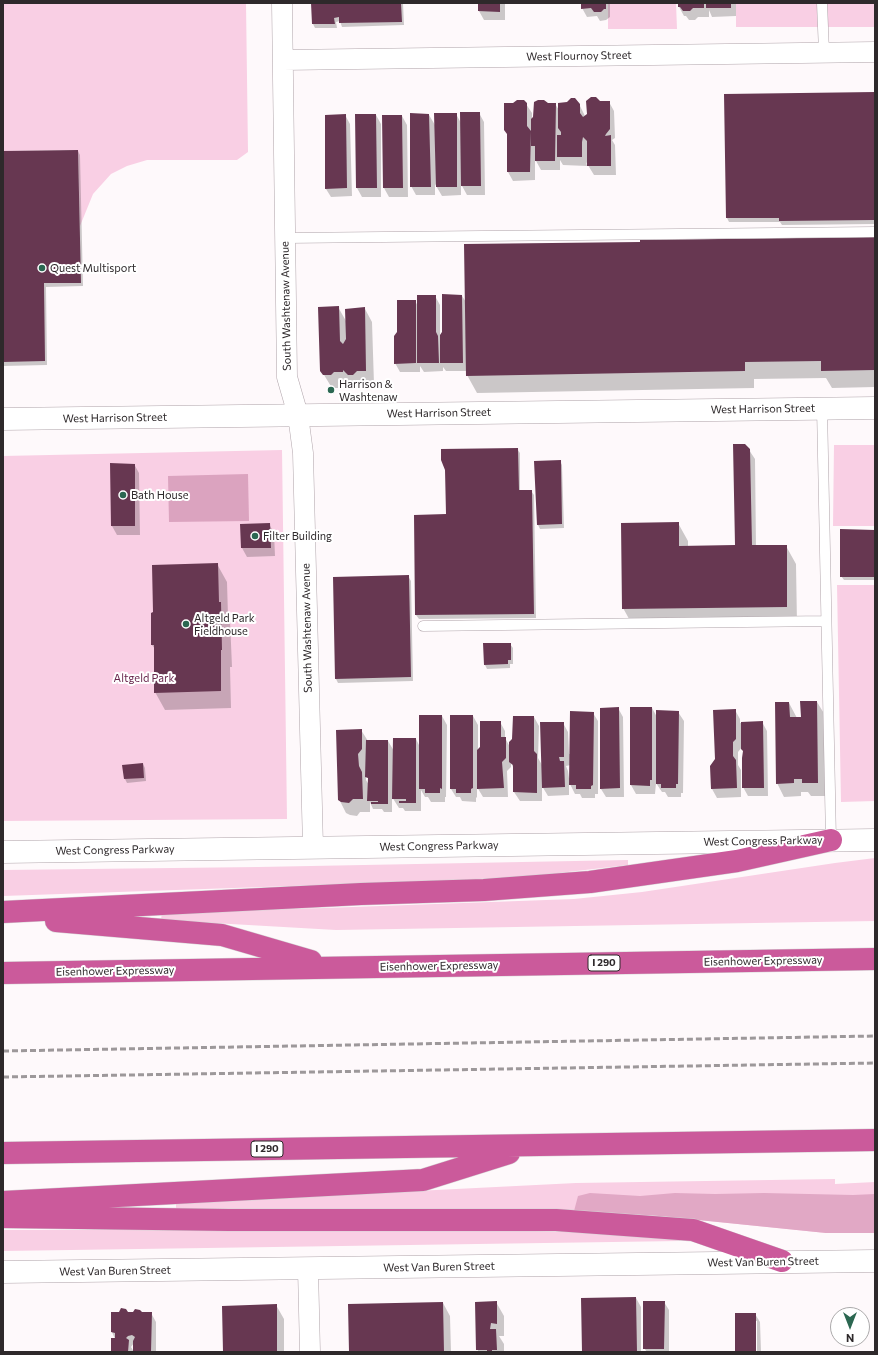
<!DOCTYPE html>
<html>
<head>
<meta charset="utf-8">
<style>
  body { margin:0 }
  #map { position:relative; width:878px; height:1355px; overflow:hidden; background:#fef9fb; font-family:Commissioner,sans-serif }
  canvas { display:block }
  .frame { position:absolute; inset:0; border:4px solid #2e292b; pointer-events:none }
  .north { position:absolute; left:830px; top:1307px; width:40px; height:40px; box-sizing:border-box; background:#fff; border:1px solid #aba9aa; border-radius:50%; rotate:180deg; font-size:11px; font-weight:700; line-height:16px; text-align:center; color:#2e292b }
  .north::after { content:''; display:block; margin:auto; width:14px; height:18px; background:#2b6751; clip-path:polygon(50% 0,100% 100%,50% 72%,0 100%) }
</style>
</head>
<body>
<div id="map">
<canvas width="878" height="1355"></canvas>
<div class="frame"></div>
<div class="north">N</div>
</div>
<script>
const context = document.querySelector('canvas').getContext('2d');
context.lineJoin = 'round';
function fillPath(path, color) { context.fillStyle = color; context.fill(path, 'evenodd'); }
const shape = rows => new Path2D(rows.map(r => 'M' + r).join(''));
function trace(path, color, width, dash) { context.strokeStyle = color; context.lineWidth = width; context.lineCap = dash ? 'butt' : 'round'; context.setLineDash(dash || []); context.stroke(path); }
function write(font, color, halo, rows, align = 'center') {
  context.font = font + ' Commissioner,sans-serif'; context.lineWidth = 4; context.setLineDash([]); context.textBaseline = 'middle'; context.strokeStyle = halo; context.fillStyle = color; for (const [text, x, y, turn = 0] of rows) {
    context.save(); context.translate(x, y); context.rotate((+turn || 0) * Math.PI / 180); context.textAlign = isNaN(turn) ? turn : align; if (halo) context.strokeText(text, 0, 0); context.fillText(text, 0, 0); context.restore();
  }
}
fillPath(shape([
  [3,3,246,3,248,152,237,160,147,160,127,166,111,174,93,194,80,226,78,150,3,151],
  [608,3,676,3,677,29,608,29],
  [736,3,875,3,875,27,736,27],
  [834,445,875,445,875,526,833,526],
  [282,450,287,819,3,821,3,456],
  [837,585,875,585,875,801,841,802],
  [875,858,875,921,336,930,161,920,162,912,325,908,574,899,642,892,835,863],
  [628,860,628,865,542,875,465,880,3,896,3,870,258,867],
  [835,1179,835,1184,875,1182,875,1233,826,1233,659,1216,566,1211,417,1209,176,1209,176,1203,576,1183],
  [3,1230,485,1230,584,1232,681,1239,680,1241,3,1251]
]), '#f9cfe4');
fillPath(shape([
  [590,1193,640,1196,675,1193,715,1194,764,1193,853,1195,875,1194,875,1233,826,1233,659,1216,574,1211,578,1196]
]), '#e1a8c5');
fillPath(shape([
  [248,474,249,521,169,522,168,476]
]), '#dba3bf');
fillPath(shape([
  [312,3,403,3,404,25,342,27,340,21,336,22,337,28,315,28,313,24],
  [479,3,505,3,505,20,484,20,479,11],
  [582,3,610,3,610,17,606,20,600,21,597,16,587,17,582,8],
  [679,3,736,3,736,16,712,17,709,10,709,17,698,17,695,20,689,20,686,16,684,16,679,7],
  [875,93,875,224,782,225,780,222,729,222,727,218],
  [599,102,609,102,614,111,615,138,612,140,615,145,616,175,594,175,586,162,587,166,563,165,560,160,560,170,541,170,535,159,535,180,513,181,508,172,526,104,532,113,532,121,548,104,555,104,559,110,579,104,584,114,585,117],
  [479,113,484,122,485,195,467,195,461,184,461,195,442,196,435,184,435,195,416,195,411,186,429,115,435,125,456,114,461,123],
  [345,115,350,124,352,196,331,197,326,189],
  [376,115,381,124,381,197,362,197,357,188],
  [402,116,407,125,408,197,389,197,384,188],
  [78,151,80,155,83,286,46,287,47,365,3,366,3,152],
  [875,238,875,387,832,388,826,378,754,379,754,388,477,393,467,375,467,371,446,371,443,367,443,371,424,372,420,366,420,372,400,372,395,363,415,301,418,306,435,296,440,305,440,336,462,296,466,302],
  [338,307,346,321,365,309,372,322,374,384,365,384,361,388,356,388,350,381,350,385,342,385,338,388,332,388,321,370],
  [517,449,520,453,520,491,531,491,534,495,536,618,419,619,416,615,447,515],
  [749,450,755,459,756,547,786,546,796,564,797,624,633,626,623,608,678,523,688,541,688,547,737,547],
  [560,461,562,465,564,528,540,529,538,525],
  [111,464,134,464,139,473,140,535,117,535,112,526],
  [269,524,274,533,275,556,247,557,242,548],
  [875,531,875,580,844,580,841,576],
  [217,564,227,582,228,616,230,620,232,667,230,667,231,708,165,710,155,692,155,649,152,645],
  [408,576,411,581,413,681,338,683,336,679],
  [510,644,513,648,513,664,510,664,510,668,487,669,485,665],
  [817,702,825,715,825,796,811,796,808,792,801,792,801,796,784,797,777,783,789,703,797,718,802,718],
  [618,708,623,717,624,797,606,797,601,789],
  [631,708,652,708,657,717,678,712,684,721,683,793,681,793,681,797,668,797,665,792,662,792,656,783,655,794,636,794,631,785],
  [735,710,740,719,740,723,762,722,767,731,768,796,748,796,743,787,744,752,742,747,738,752,738,765,741,770,741,797,717,798,712,789,716,759],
  [593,713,598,721,598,794,595,794,595,798,582,798,580,794,575,794,569,782,569,795,548,796,542,786,542,801,520,801,514,792,514,769,511,763,511,767,507,771,508,797,483,797,477,787,477,797,476,798,476,802,462,801,460,797,456,797,451,789,473,716,478,725,478,750,500,722,505,731,505,738,510,747,534,717,539,726,538,758,542,765,563,723,568,732,569,754,571,754],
  [571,765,570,778,569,778,568,771,566,766],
  [442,716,447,725,446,797,445,797,445,802,431,802,428,797,425,797,421,790,421,811,405,811,403,808,399,808,392,797,392,812,384,812,382,809,373,809,370,802,370,812,360,812,357,816,350,815,346,813,339,799,361,730,368,741,388,741,394,751,416,739,420,747],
  [366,775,369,780,369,785,366,780],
  [143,764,145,768,146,781,127,783,125,779],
  [636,1298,641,1307,641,1352,583,1352],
  [496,1302,504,1316,504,1336,499,1336,504,1344,504,1352,478,1352,476,1303],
  [664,1302,669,1310,669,1352,647,1352,644,1348],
  [443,1303,450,1316,451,1352,350,1352],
  [276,1305,284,1319,284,1352,224,1352],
  [128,1313,151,1313,156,1322,156,1352,112,1352,115,1339,112,1332],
  [134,1343,134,1352,131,1347],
  [755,1314,760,1322,761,1352,757,1352,757,1321,755,1321,755,1352,736,1352]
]), '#0003');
fillPath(shape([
  [311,3,401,3,402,22,339,23,339,17,334,18,335,24,312,24],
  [478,3,500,3,500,12,478,11],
  [581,3,606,3,606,9,604,9,601,12,594,12,591,8,581,9],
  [678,3,704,3,704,8,693,8,690,11,683,11,680,7,678,7],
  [706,3,731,3,731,8,706,8],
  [875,92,875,220,779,221,779,218,726,218,724,94],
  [591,97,596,97,600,101,610,101,610,129,606,134,605,136,611,135,611,166,587,166,587,141,583,137,582,142,582,157,557,157,557,135,561,135,561,132,558,128,558,103,567,102,571,98,575,98,580,104,580,113,583,117,587,114,586,101],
  [517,100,524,100,527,103,527,126,531,131,530,172,507,172,507,134,504,130,504,103,513,103],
  [538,100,544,100,548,103,556,103,555,161,535,161,535,146,531,146,531,119,533,117,534,102],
  [460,112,480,112,481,186,461,186],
  [410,113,429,114,431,187,410,187],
  [434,113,457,113,457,187,436,187],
  [346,114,347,188,325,189,325,115],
  [355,114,376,114,377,188,356,188],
  [382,115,402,115,403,188,383,188],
  [78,150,81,283,44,283,45,361,3,362,3,151],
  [875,237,875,370,821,371,821,361,745,362,745,371,466,376,464,244,640,242,640,240],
  [442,294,462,295,463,363,440,363,440,335,442,332],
  [417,295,436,295,436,332,438,336,439,363,417,363],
  [397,300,416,300,416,363,394,364,394,336,397,332],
  [339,306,340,341,343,344,346,339,345,309,365,307,366,371,357,371,353,375,348,375,343,370,343,372,334,372,331,375,323,375,320,371,318,307],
  [733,444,745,444,750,449,752,545,787,545,787,607,622,609,621,523,679,522,679,546,735,545],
  [518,448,519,490,532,490,534,614,415,615,414,515,446,514,445,470,441,460,441,449],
  [561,460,562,524,537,525,534,461],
  [110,463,135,464,135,526,111,526],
  [270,523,271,548,241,548,240,524],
  [840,529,875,530,875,577,840,577],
  [218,563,219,602,221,602,222,650,221,650,221,691,154,693,154,645,151,645,151,613,153,612,152,565],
  [409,575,411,677,335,679,333,577],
  [483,643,511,643,511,660,508,660,508,664,484,665],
  [800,701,817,701,818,783,802,783,802,779,794,779,794,783,776,784,775,702,789,702,790,717,801,717],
  [619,707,620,788,600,789,600,708],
  [630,707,652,707,652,780,650,780,650,786,630,785],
  [736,709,736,739,733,742,733,756,736,760,737,788,711,789,710,766,715,759,713,710],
  [656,710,679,711,678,784,676,784,676,788,661,788,661,784,656,784],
  [570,711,594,712,593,785,591,786,591,789,576,789,576,785,569,785],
  [419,715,442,715,442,789,440,788,440,793,425,793,425,789,419,789],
  [450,715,473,715,473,788,471,789,471,793,456,793,456,789,450,789],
  [513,716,534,716,534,751,537,754,537,793,513,792,513,765,509,762,509,742,512,739],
  [480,721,501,721,501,737,506,737,506,758,502,762,504,788,477,789,477,750,480,747],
  [763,721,764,788,742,788,742,758,743,751,741,749,741,722],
  [540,722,564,722,564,757,559,757,560,761,564,761,565,787,542,788],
  [362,729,362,749,358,754,359,766,362,772,363,799,353,799,349,803,341,802,338,800,336,730],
  [393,738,416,738,416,803,399,803,399,801,406,801,406,799,392,799],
  [366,740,388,740,388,804,371,804,371,802,378,802,378,801,367,801,368,778,365,777],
  [143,763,144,778,124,779,122,765],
  [636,1297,637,1352,582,1352,581,1298],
  [497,1301,497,1324,491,1323,490,1329,496,1329,497,1350,492,1350,492,1352,487,1352,487,1350,476,1350,475,1302],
  [643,1301,665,1301,664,1349,643,1349],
  [443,1302,444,1352,349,1352,348,1304],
  [277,1304,277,1352,223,1352,222,1306],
  [121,1308,126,1309,128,1312,133,1312,135,1309,140,1310,142,1312,152,1312,151,1352,133,1352,133,1341,135,1337,132,1335,128,1336,126,1338,129,1340,128,1352,111,1352,111,1338,115,1338,115,1333,111,1332,111,1312,119,1312],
  [735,1313,756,1313,756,1352,735,1352]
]), '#673751');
const lane = shape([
  [822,3,824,52],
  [285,238,875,232],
  [822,408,831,840],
  [423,626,826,621]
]);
const street = shape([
  [282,3,287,377,298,415,303,453,313,847],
  [283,60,875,52],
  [308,1269,310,1352]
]);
const secondary = shape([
  [3,419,875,408],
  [3,852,875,840],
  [3,1272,875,1261]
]);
const highway = shape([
  [3,912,361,894,484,890,590,882,737,861,831,840],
  [56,921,222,935,311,961],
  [3,973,875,959],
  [3,1153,875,1140],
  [3,1202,423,1180,509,1153],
  [3,1217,228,1220,556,1220,693,1230,782,1261]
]);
trace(lane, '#b0a4aa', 11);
trace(street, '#b0a4aa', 21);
trace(secondary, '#b0a4aa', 23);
trace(highway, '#d5d4d5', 23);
trace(lane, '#fff', 10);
trace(street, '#fff', 20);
trace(secondary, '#fff', 22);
trace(highway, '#cb5a9b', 22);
trace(shape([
  [3,1051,875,1036],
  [3,1077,875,1063]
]), '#9d989a', 3, [6, 3]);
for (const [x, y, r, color] of [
  [42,268,4,"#2b6751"],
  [331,390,4,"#2b6751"],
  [123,495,4,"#2b6751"],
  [255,536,4,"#2b6751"],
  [186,624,4,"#2b6751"]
]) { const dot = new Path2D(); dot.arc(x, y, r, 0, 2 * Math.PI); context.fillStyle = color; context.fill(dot); trace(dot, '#fff', 1.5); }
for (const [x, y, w] of [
  [604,963,32],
  [267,1149,32]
]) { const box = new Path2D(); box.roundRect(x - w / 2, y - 8, w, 16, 3); context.fillStyle = '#fff'; context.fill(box); trace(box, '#2e292b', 1); }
write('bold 10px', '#2e292b', null, [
  ["I 290",604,963],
  ["I 290",267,1149]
]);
write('11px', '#2e292b', '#fff', [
  ["West Flournoy Street",579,56,-1],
  ["South Washtenaw Avenue",286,306,-91],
  ["West Harrison Street",763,409,-1],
  ["West Harrison Street",439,413,-1],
  ["West Harrison Street",115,418,-1],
  ["South Washtenaw Avenue",307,628,-91],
  ["West Congress Parkway",763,841,-1],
  ["West Congress Parkway",439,846,-1],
  ["West Congress Parkway",115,850,-1],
  ["Eisenhower Expressway",763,961,-1],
  ["Eisenhower Expressway",439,966,-1],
  ["Eisenhower Expressway",115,971,-1],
  ["West Van Buren Street",763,1262,-1],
  ["West Van Buren Street",439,1267,-1],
  ["West Van Buren Street",115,1271,-1]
]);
write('11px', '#2e292b', '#fff', [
  ["Quest Multisport",50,268],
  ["Harrison &",339,384],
  ["Washtenaw",339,397],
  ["Bath House",131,495],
  ["Filter Building",263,536],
  ["Altgeld Park",194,618],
  ["Fieldhouse",194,631]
], 'left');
write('11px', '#67254c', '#fff', [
  ["Altgeld Park",144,678]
]);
</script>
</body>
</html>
